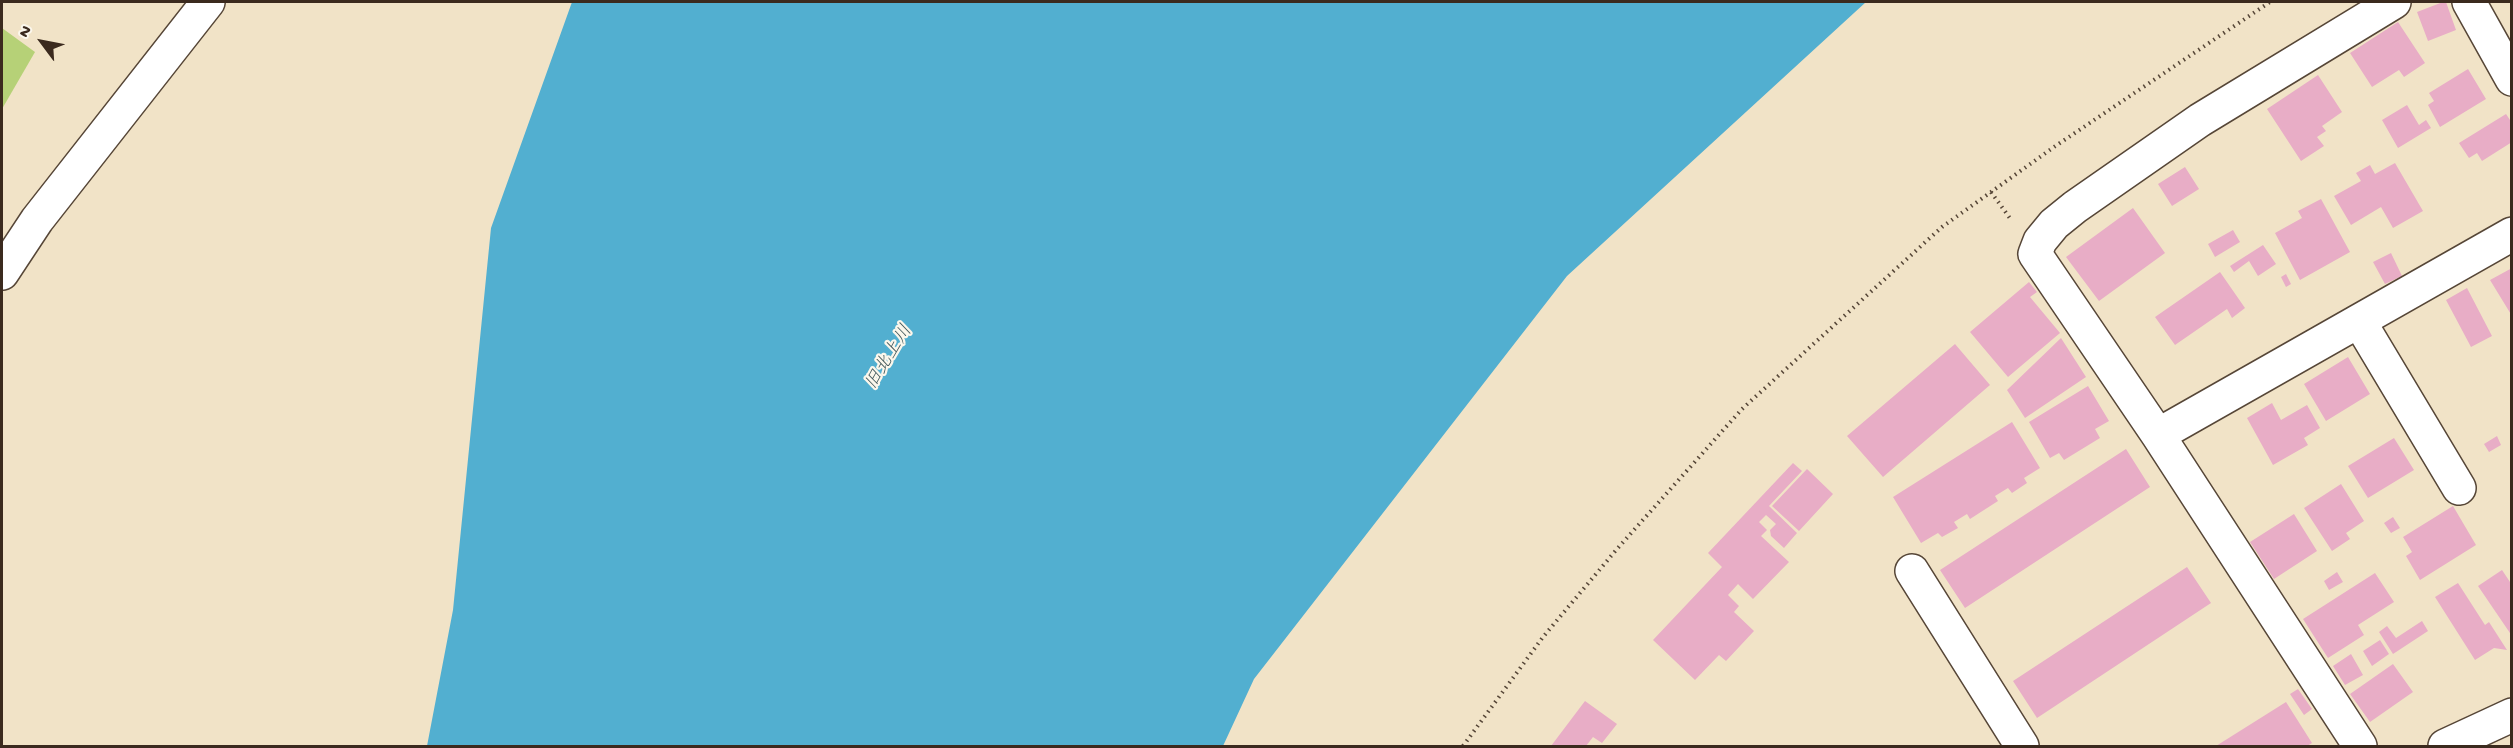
<!DOCTYPE html>
<html>
<head>
<meta charset="utf-8">
<style>
  body { margin:0 }
  #map { position:relative; width:2513px; height:748px; overflow:hidden; background:#f1e3c7; font-family:"Gochi Hand",sans-serif }
  canvas { display:block }
  .frame { position:absolute; inset:0; border:3px solid #3b2a1e; pointer-events:none }
  .north { position:absolute; left:12px; top:12px; width:60px; height:60px; -webkit-text-stroke:4px #fbf7ec; paint-order:stroke; rotate:302deg; font-size:16px; font-weight:700; line-height:24px; text-align:center; color:#3b2a1e }
  .north::after { content:''; display:block; margin:auto; width:21px; height:27px; background:#3b2a1e; clip-path:polygon(50% 0,100% 100%,50% 72%,0 100%) }
</style>
</head>
<body>
<div id="map">
<canvas width="2513" height="748"></canvas>
<div class="frame"></div>
<div class="north">N</div>
</div>
<script>
const context = document.querySelector('canvas').getContext('2d');
context.lineJoin = 'round';
function fillPath(path, color) { context.fillStyle = color; context.fill(path, 'evenodd'); }
const shape = rows => new Path2D(rows.map(r => 'M' + r).join(''));
function trace(path, color, width, dash) { context.strokeStyle = color; context.lineWidth = width; context.lineCap = dash ? 'butt' : 'round'; context.setLineDash(dash || []); context.stroke(path); }
function write(font, color, halo, rows, align = 'center') {
  context.font = font + ' "Gochi Hand","Klee One",sans-serif'; context.lineWidth = 4.5; context.setLineDash([]); context.textBaseline = 'middle'; context.strokeStyle = halo; context.fillStyle = color; for (const [text, x, y, turn = 0] of rows) {
    context.save(); context.translate(x, y); context.rotate((+turn || 0) * Math.PI / 180); context.textAlign = isNaN(turn) ? turn : align; if (halo) context.strokeText(text, 0, 0); context.fillText(text, 0, 0); context.restore();
  }
}
fillPath(shape([
  [2,28,35,52,2,109]
]), '#b6d177');
fillPath(shape([
  [572,2,1866,2,1567,276,1254,679,1223,746,427,746,453,610,491,228]
]), '#52afd0');
fillPath(shape([
  [2443,2,2446,2,2456,30,2428,41,2417,12],
  [2398,22,2425,63,2404,77,2399,70,2372,87,2350,53],
  [2468,69,2486,99,2440,127,2428,105,2434,101,2429,93],
  [2318,75,2342,112,2322,126,2326,131,2317,137,2324,146,2301,161,2267,109],
  [2407,105,2419,125,2426,120,2431,128,2398,148,2382,120],
  [2506,114,2512,123,2512,142,2482,161,2477,153,2469,158,2459,143],
  [2395,163,2423,211,2393,228,2381,207,2351,225,2334,196,2361,181,2356,173,2370,165,2375,174],
  [2185,167,2199,189,2172,206,2158,184],
  [2321,199,2350,252,2300,280,2275,233,2302,218,2298,211],
  [2133,208,2165,253,2099,301,2066,257],
  [2233,230,2240,242,2215,257,2208,244],
  [2263,245,2276,264,2258,276,2249,261,2234,272,2230,266],
  [2391,253,2402,276,2385,284,2373,262],
  [2512,268,2512,316,2490,280],
  [2220,272,2245,308,2232,318,2227,309,2175,345,2155,317],
  [2286,274,2291,284,2286,287,2281,277],
  [2029,282,2037,292,2030,297,2060,333,2008,377,1970,332],
  [2467,288,2492,336,2471,347,2446,300],
  [2061,338,2086,377,2025,418,2007,390],
  [1955,344,1990,385,1883,477,1847,436],
  [2348,357,2370,394,2326,421,2304,384],
  [2088,386,2109,421,2095,429,2100,438,2064,460,2059,453,2050,458,2029,422],
  [2272,403,2281,420,2307,405,2320,428,2304,438,2308,445,2273,465,2247,418],
  [2012,422,2040,468,2024,478,2027,483,2012,493,2008,488,1995,496,1998,501,1970,519,1967,514,1954,522,1958,528,1942,537,1938,533,1921,543,1893,497],
  [2497,436,2501,445,2489,452,2484,444],
  [2394,438,2414,470,2368,498,2348,466],
  [2126,449,2150,487,1965,608,1940,570],
  [1793,463,1802,471,1769,506,1797,533,1784,548,1771,536,1770,530,1776,524,1766,515,1759,522,1767,530,1761,536,1789,562,1753,599,1738,584,1728,595,1739,606,1734,612,1754,631,1726,661,1719,655,1695,680,1653,640,1722,567,1708,553],
  [1807,469,1833,494,1799,531,1772,506],
  [2341,484,2364,521,2346,533,2350,539,2332,551,2304,508],
  [2453,506,2476,545,2420,580,2406,556,2412,552,2403,537],
  [2294,514,2317,551,2274,579,2250,542],
  [2393,517,2400,528,2391,533,2384,523],
  [2187,567,2211,603,2037,718,2013,681],
  [2502,570,2512,585,2512,636,2478,586],
  [2337,572,2343,582,2329,590,2324,581],
  [2375,573,2394,602,2358,625,2364,635,2328,658,2303,619],
  [2458,583,2485,625,2489,622,2507,650,2494,648,2475,660,2435,597],
  [2422,621,2428,631,2393,654,2379,632,2387,626,2396,638],
  [2380,640,2389,654,2372,666,2363,651],
  [2351,654,2363,675,2345,685,2333,666],
  [2393,664,2413,692,2370,722,2350,694],
  [2298,689,2312,709,2304,715,2290,694],
  [1585,701,1617,724,1602,743,1593,737,1586,746,1551,746],
  [2286,702,2312,743,2307,746,2216,746]
]), '#e8adc6');
const minor = shape([
  [2469,2,2512,79],
  [2,273,37,220,208,2],
  [2359,321,2459,488],
  [2158,435,2512,234],
  [1912,571,2022,746],
  [2360,746,2158,435,2035,254,2040,241,2054,224,2075,207,2200,120,2394,2],
  [2445,746,2512,715]
]);
trace(minor, '#564637', 36);
trace(shape([
  [1991,192,2012,221],
  [1463,746,1543,637,1617,549,1742,409,1942,227,2054,147,2270,2]
]), '#564637', 4, [1.5, 4.5]);
trace(minor, '#fff', 33);
write('italic 18px', '#43595c', '#fbf7ec', [
  ["旧北上川",890,358,-58]
]);
</script>
</body>
</html>
